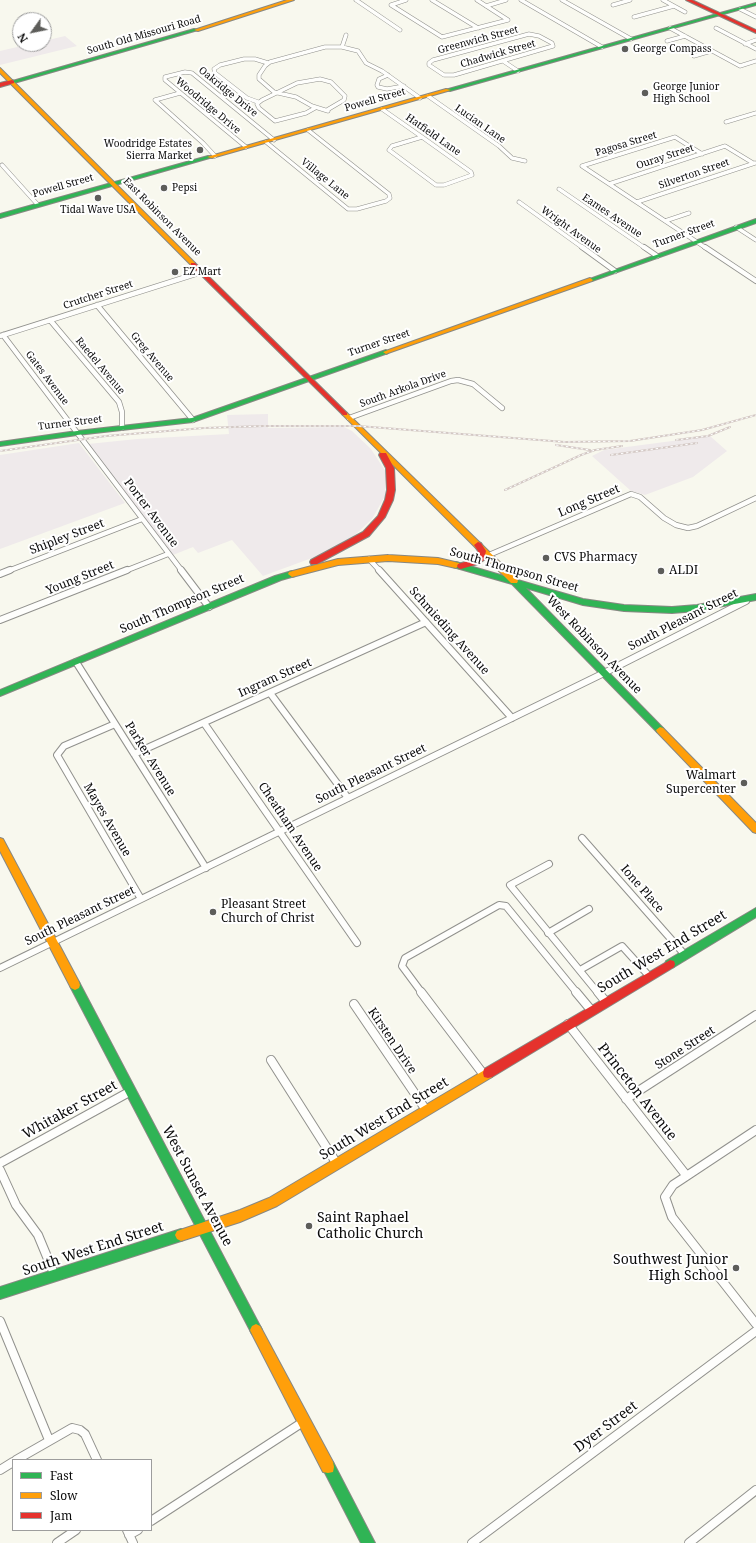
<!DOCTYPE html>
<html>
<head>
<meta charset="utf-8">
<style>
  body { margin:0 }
  #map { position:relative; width:756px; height:1543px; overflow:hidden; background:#f8f8ee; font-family:"Noto Serif",serif }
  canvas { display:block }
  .legend { position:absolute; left:12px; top:1459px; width:140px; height:72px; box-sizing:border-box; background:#fff; border:1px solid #9d9d9d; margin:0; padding:5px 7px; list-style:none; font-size:12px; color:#0a0a0a }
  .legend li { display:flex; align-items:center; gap:8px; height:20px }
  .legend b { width:20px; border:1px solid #9d9d9d }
  .north { position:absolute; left:12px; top:12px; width:40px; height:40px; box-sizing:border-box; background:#fff; border:1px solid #9d9d9d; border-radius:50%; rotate:237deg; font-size:11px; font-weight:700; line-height:16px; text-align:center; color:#0a0a0a }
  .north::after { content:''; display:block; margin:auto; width:14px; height:18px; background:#5d5d5a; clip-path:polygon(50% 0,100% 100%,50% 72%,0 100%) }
</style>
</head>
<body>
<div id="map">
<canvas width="756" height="1543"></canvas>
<ul class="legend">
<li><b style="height:5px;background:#30b455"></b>Fast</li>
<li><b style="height:5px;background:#ff9f0a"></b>Slow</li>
<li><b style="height:5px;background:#e5322d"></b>Jam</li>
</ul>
<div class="north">N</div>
</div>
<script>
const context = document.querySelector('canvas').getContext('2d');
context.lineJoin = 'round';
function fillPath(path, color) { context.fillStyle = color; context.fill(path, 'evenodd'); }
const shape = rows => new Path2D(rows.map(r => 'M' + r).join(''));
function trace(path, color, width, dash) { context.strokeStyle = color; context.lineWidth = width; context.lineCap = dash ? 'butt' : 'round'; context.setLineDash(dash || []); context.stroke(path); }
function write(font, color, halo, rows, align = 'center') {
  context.font = font + ' "Noto Serif",serif'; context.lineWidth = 4; context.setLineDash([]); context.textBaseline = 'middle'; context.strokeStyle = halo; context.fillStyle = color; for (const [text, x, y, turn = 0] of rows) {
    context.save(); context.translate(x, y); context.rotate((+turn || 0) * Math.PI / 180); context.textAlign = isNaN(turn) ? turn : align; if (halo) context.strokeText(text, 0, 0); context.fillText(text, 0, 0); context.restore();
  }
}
fillPath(shape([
  [65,36,77,46,0,65,0,51,30,44,44,44,44,41],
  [268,414,268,428,344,427,352,431,371,449,386,472,385,496,372,519,355,535,320,555,263,576,232,540,198,553,193,547,173,555,88,444,137,439,229,434,227,415],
  [710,436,727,451,693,477,645,495,631,491,592,456,604,450],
  [79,443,125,503,0,549,0,455]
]), '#efeaeb');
const streetFar3 = shape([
  [356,0,400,30],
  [406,0,391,5,442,37,508,20,477,0],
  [432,0,478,28],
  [521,0,602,47],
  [562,0,631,39],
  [663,0,685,12],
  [613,5,630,0],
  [486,6,506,0],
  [740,9,756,17],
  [634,17,674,6],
  [670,28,740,66,756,61],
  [716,28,756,49],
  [529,34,539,36,552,43,553,46,454,75,444,75,429,65,429,63,433,60,529,34],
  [667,41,685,36],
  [745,44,756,40],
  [342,47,346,35],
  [694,56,711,51],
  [503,61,518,71],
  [388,75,379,79,377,85,378,87,387,89,404,86],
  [180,93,155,100,203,143,215,156],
  [428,96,499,146,512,158,525,161],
  [258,102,247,98,215,73,214,69,220,65,244,59,255,59,268,63],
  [315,108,306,113,275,121,259,108,257,104,262,100,297,83,320,79,331,82,345,96,344,100,327,110],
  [382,109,422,137],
  [328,111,312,106,296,97,274,92,259,79,259,75,265,66,270,62,325,47,342,47,358,51,366,63,382,71,420,98],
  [726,122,756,113],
  [422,137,471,172,472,175,444,185,436,185,389,150,392,146,422,137],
  [266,142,348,209,357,209,386,201,390,198,389,194,308,130],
  [246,147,165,80,165,77,185,72,192,73,274,140],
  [2,165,38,205],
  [582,166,706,248],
  [582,166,675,137,702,154],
  [609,184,725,146,753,163],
  [559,189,645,248],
  [519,202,583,248],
  [637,202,755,163],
  [665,221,689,213],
  [736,227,756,240]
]);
const streetFar2 = shape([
  [582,247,615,271],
  [644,247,657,256],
  [705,247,756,281],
  [97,305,193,420],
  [50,320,119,402,122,412,122,428],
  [3,335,182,571],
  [0,336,202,272],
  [349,418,451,381,458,380,473,384,502,408],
  [489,555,631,494,640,497,664,518,676,525,688,528,697,526,756,498],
  [369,559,380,571],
  [8,571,142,519],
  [125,571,168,554]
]);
const streetFar1 = shape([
  [181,570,209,607],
  [379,570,512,718],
  [0,574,10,570],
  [0,620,127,570],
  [76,662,206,868],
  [270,693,348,798],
  [204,723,357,943],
  [115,724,64,746,57,755,141,899],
  [134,754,426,622],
  [582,838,685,955],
  [549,864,510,885,598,993],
  [548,933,589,909],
  [0,968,604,673,746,601],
  [580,970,622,946,649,976],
  [422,993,402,966,405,958,499,905,506,906,577,993]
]);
const street = shape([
  [421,992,484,1075],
  [576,992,591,1010],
  [598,992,606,1002],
  [354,1004,426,1110],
  [568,1024,686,1175],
  [271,1060,337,1164],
  [626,1099,756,1015],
  [756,1130,673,1185,665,1197,672,1217,756,1324],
  [0,1163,131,1091],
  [0,1170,16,1205,38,1235,55,1276],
  [0,1321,49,1440],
  [16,1460,72,1428,80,1430,85,1434,97,1460],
  [0,1470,13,1462],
  [151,1521,303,1422],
  [127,1530,133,1543],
  [129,1535,138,1530],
  [57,1543,76,1530],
  [472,1543,756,1331],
  [689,1543,756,1490]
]);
const fast = shape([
  [756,3,756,5,450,91,445,90,756,3],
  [194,29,198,30,14,83,9,82,194,29],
  [208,156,213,157,0,218,0,214,208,156],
  [756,219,756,223,592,281,587,280,756,219],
  [386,350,389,352,388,353,193,422,77,435,0,446,0,442,77,431,192,418,386,350],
  [456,562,583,599,624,605,672,607,697,605,756,594,756,600,697,611,672,613,624,611,583,605,526,588,663,728,664,730,660,733,657,732,512,584,453,567,452,565,453,563,456,562],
  [292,571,296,574,295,576,281,580,0,696,0,690,275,576,292,571],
  [756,908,756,917,674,967,670,968,666,967,665,964,666,961,756,908],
  [75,980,79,982,260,1326,262,1330,260,1334,256,1336,252,1334,71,988,70,985,71,982,75,980],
  [181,1229,185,1231,187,1235,185,1239,181,1241,0,1299,0,1287,181,1229],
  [328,1461,333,1462,375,1543,361,1543,322,1467,323,1462,328,1461]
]);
const slow = shape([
  [287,0,294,0,198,31,194,30,287,0],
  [0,68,195,263,195,265,191,265,0,73,0,68],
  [446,89,451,90,212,158,207,157,446,89],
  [590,278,593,280,592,281,388,353,386,354,383,352,590,278],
  [345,412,347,413,517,579,518,581,517,583,511,583,342,414,345,412],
  [388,555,438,558,459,563,460,565,456,568,438,564,388,561,338,565,292,577,288,574,289,572,338,559,388,555],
  [660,727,663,728,756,823,756,833,753,832,657,732,656,730,660,727],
  [0,838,3,839,79,982,80,985,79,988,75,990,71,988,0,851,0,838],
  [488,1068,492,1069,493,1073,492,1077,277,1206,240,1222,181,1241,177,1239,175,1235,177,1231,240,1210,269,1198,488,1068],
  [256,1324,260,1326,333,1462,334,1467,333,1472,328,1473,323,1472,252,1334,250,1330,252,1326,256,1324]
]);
const jam = shape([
  [686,0,692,0,756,30,756,33,686,0],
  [12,80,14,81,14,83,0,87,0,83,12,80],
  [191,263,195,263,347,413,347,415,343,415,191,265,191,263],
  [380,453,386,453,394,468,395,490,393,500,385,517,369,536,317,564,311,564,310,562,311,560,363,532,378,516,385,500,387,490,386,468,379,455,380,453],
  [478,542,481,543,486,551,484,560,478,564,461,569,458,568,457,566,458,564,472,560,477,557,478,551,474,545,478,542],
  [670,960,674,961,675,964,674,967,492,1077,488,1078,484,1077,483,1073,484,1069,670,960]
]);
trace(streetFar3, '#91918d', 4.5);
trace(streetFar2, '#91918d', 6);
trace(streetFar1, '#91918d', 8);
trace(street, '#91918d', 10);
trace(fast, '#888883', 2);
trace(slow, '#888883', 2);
trace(jam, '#888883', 2);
trace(streetFar3, '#fefefc', 3.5);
trace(streetFar2, '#fefefc', 4.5);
trace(streetFar1, '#fefefc', 6);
trace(street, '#fefefc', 8);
fillPath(fast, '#30b455');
fillPath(slow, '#ff9f0a');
fillPath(jam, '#e5322d');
const rail = shape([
  [676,440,708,436,730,427],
  [556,445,590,450],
  [0,451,106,436,204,428,264,426,358,426,565,442,630,441,702,430,756,415],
  [611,455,697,443],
  [505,490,581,455,595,450,622,446]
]);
trace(rail, '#d3c8c4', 2);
trace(rail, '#fff', 1, [2.5]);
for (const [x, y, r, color] of [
  [625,49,4,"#5d5d5a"],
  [645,93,4,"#5d5d5a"],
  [200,150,4,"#5d5d5a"],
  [164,188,4,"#5d5d5a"],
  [98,198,4,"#5d5d5a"],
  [175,272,4,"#5d5d5a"],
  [546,558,4,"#5d5d5a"],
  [661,571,4,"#5d5d5a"],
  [744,783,4,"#5d5d5a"],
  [213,912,4,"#5d5d5a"],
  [309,1226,4,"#5d5d5a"],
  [736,1268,4,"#5d5d5a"]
]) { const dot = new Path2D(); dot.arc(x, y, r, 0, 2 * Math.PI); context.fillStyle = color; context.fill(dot); trace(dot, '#fff', 1.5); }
write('10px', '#0a0a0a', '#fff', [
  ["South Old Missouri Road",144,35,-16],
  ["Greenwich Street",478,40,-15],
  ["Chadwick Street",498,54,-16],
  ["Oakridge Drive",228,92,39],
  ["Powell Street",375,100,-16],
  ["Woodridge Drive",208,106,40],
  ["Lucian Lane",480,124,35],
  ["Hatfield Lane",433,135,35],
  ["Pagosa Street",626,144,-17],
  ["Ouray Street",665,157,-18],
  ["Silverton Street",694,174,-19],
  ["Village Lane",325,179,39],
  ["Powell Street",63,186,-16],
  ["Eames Avenue",612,216,34],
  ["East Robinson Avenue",162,217,45],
  ["Wright Avenue",571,230,36],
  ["Turner Street",684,234,-20],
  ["Crutcher Street",98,295,-18],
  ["Turner Street",379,343,-19],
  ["Greg Avenue",152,357,50],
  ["Raedel Avenue",100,366,50],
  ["Gates Avenue",47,378,53],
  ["South Arkola Drive",403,389,-20],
  ["Turner Street",70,423,-7]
]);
write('10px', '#0a0a0a', '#fff', [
  ["George Compass",633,49],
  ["George Junior",653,87],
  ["High School",653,99],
  ["Woodridge Estates",192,144,"right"],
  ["Sierra Market",192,156,"right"],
  ["Pepsi",172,188],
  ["Tidal Wave USA",98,210,"center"],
  ["EZ Mart",183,272]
], 'left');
write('12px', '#0a0a0a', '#fff', [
  ["Long Street",589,501,-23],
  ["Porter Avenue",151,513,53],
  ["Shipley Street",67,537,-21],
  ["South Thompson Street",514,570,16],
  ["Young Street",80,578,-22],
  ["South Thompson Street",182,604,-23],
  ["South Pleasant Street",683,620,-27],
  ["Schmieding Avenue",449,631,48],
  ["West Robinson Avenue",594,645,46],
  ["Ingram Street",275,678,-24],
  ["Parker Avenue",150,759,58],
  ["South Pleasant Street",371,774,-26],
  ["Mayes Avenue",107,820,60],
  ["Cheatham Avenue",290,827,56],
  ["Ione Place",642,889,49],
  ["South Pleasant Street",80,916,-26],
  ["Kirsten Drive",392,1041,56],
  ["Stone Street",685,1048,-33]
]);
write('12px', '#0a0a0a', '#fff', [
  ["CVS Pharmacy",554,558],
  ["ALDI",669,571],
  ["Walmart",736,776,"right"],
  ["Supercenter",736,790,"right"],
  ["Pleasant Street",221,905],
  ["Church of Christ",221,919]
], 'left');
write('14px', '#0a0a0a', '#fff', [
  ["South West End Street",662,952,-31],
  ["Princeton Avenue",637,1092,52],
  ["Whitaker Street",70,1110,-29],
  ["South West End Street",384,1119,-31],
  ["West Sunset Avenue",197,1186,62],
  ["South West End Street",93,1249,-18],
  ["Dyer Street",606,1427,-37]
]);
write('14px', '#0a0a0a', '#fff', [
  ["Saint Raphael",317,1218],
  ["Catholic Church",317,1234],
  ["Southwest Junior",728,1260,"right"],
  ["High School",728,1276,"right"]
], 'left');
</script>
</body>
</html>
